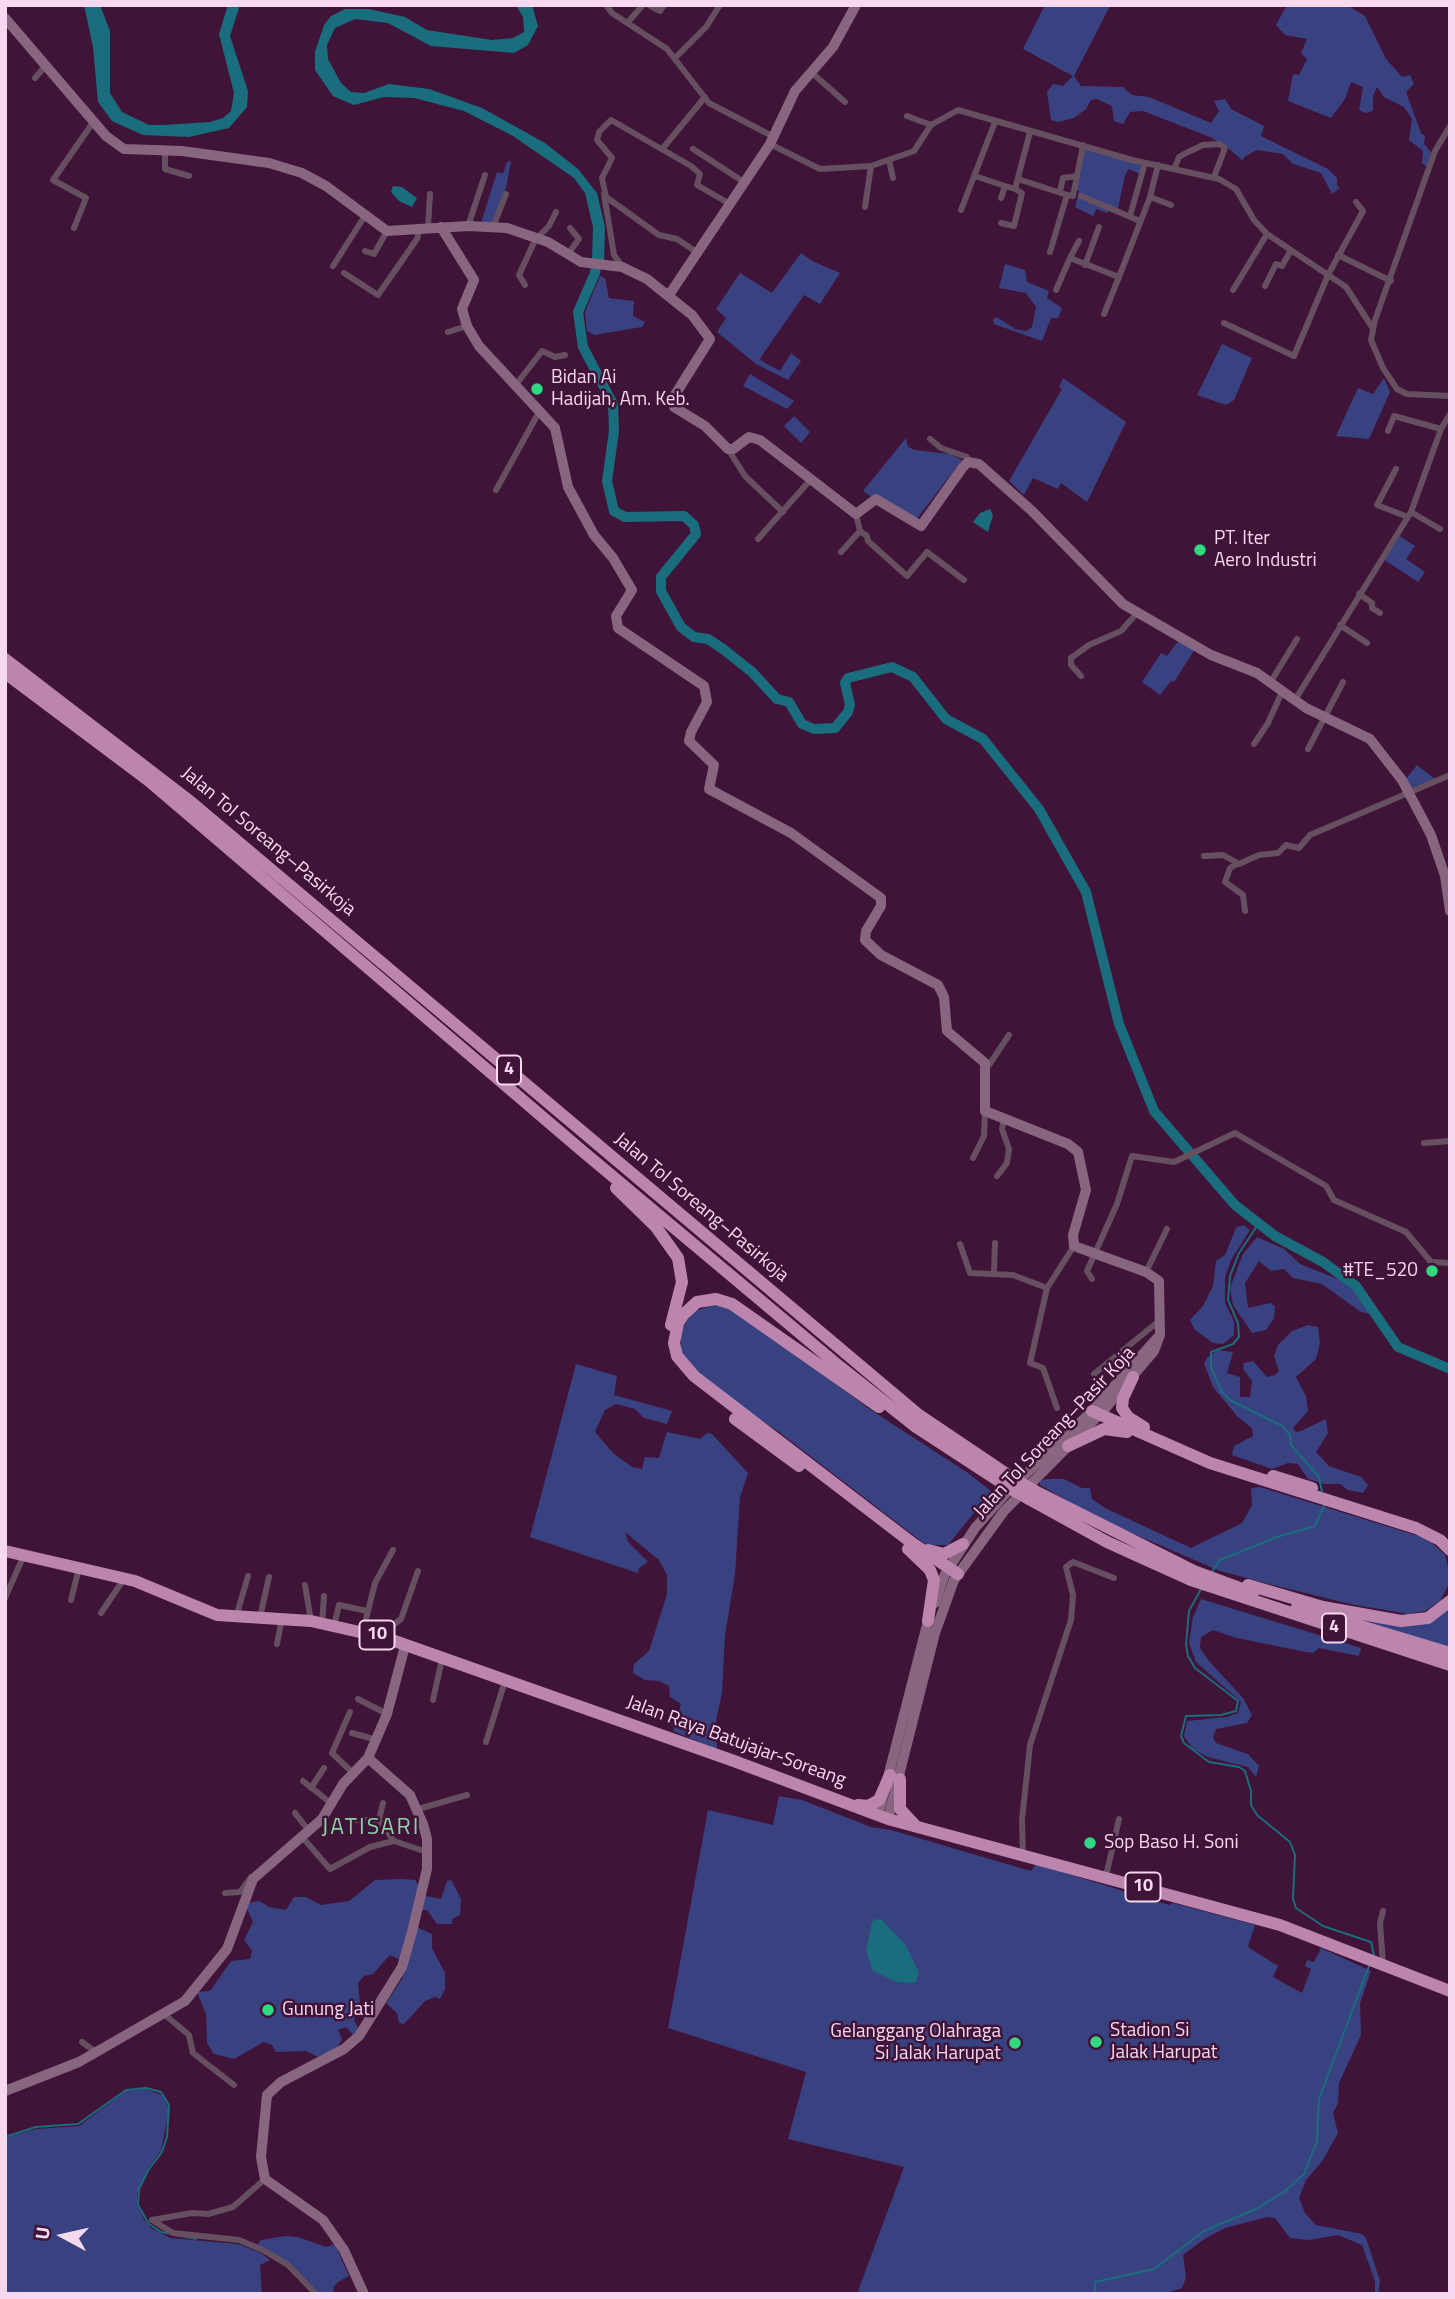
<!DOCTYPE html>
<html>
<head>
<meta charset="utf-8">
<style>
  body { margin:0 }
  #map { position:relative; width:1455px; height:2299px; overflow:hidden; background:#401338; font-family:"Titillium Web",sans-serif }
  canvas { display:block }
  .frame { position:absolute; inset:0; border:7px solid #f6d9ef; pointer-events:none }
  .north { position:absolute; left:28px; top:2201px; width:70px; height:70px; -webkit-text-stroke:5px #401338; paint-order:stroke; rotate:278deg; font-size:19px; font-weight:700; line-height:28px; text-align:center; color:#f6d9ef }
  .north::after { content:''; display:block; margin:auto; width:24px; height:32px; background:#f6d9ef; clip-path:polygon(50% 0,100% 100%,50% 72%,0 100%) }
</style>
</head>
<body>
<div id="map">
<canvas width="1455" height="2299"></canvas>
<div class="frame"></div>
<div class="north">U</div>
</div>
<script>
const context = document.querySelector('canvas').getContext('2d');
context.lineJoin = 'round';
function fillPath(path, color) { context.fillStyle = color; context.fill(path, 'evenodd'); }
const shape = rows => new Path2D(rows.map(r => 'M' + r).join(''));
function trace(path, color, width, dash) { context.strokeStyle = color; context.lineWidth = width; context.lineCap = dash ? 'butt' : 'round'; context.setLineDash(dash || []); context.stroke(path); }
function write(font, color, halo, rows, align = 'center') {
  context.font = font + ' "Titillium Web",sans-serif'; context.lineWidth = 5; context.setLineDash([]); context.textBaseline = 'middle'; context.strokeStyle = halo; context.fillStyle = color; for (const [text, x, y, turn = 0] of rows) {
    context.save(); context.translate(x, y); context.rotate((+turn || 0) * Math.PI / 180); context.textAlign = isNaN(turn) ? turn : align; if (halo) context.strokeText(text, 0, 0); context.fillText(text, 0, 0); context.restore();
  }
}
fillPath(shape([
  [1045,5,1110,6,1074,76,1081,86,1123,87,1132,95,1149,97,1211,123,1219,111,1214,101,1225,99,1231,109,1264,126,1261,136,1328,169,1337,178,1337,186,1340,188,1332,194,1321,173,1293,164,1283,154,1257,150,1244,157,1243,161,1227,147,1210,137,1143,111,1130,112,1123,124,1114,121,1112,106,1097,99,1091,100,1086,109,1074,118,1058,122,1051,120,1047,92,1053,84,1063,86,1073,76,1023,49],
  [1287,5,1347,5,1365,16,1386,59,1402,77,1410,75,1414,84,1406,92,1421,133,1425,136,1424,144,1431,152,1427,167,1422,163,1423,151,1409,140,1412,119,1404,107,1384,97,1377,87,1373,96,1373,111,1365,113,1359,110,1363,87,1351,82,1345,99,1331,118,1288,101,1293,74,1299,75,1307,59,1301,53,1307,39,1285,35,1276,25],
  [1082,147,1143,165,1140,174,1129,169,1125,175,1118,209,1112,206,1107,213,1096,209,1093,216,1075,207,1079,191,1073,188],
  [511,161,506,188,493,225,481,223,497,172,503,174,507,162],
  [801,253,812,261,840,273,820,304,804,295,761,357,760,360,780,371,791,353,801,361,788,380,756,364,717,332,726,318,716,309,740,273,772,293],
  [1005,264,1025,270,1027,282,1049,291,1047,298,1062,308,1058,318,1051,318,1042,341,994,324,993,319,997,317,1015,329,1026,331,1032,327,1036,307,1026,293,999,288],
  [600,276,605,278,609,298,634,301,633,316,645,322,642,327,594,335,587,331,585,312],
  [1222,344,1252,358,1234,400,1226,405,1197,395],
  [750,374,794,401,787,409,743,386],
  [1063,378,1126,422,1087,502,1061,483,1058,489,1033,478,1024,495,1009,481,1062,389,1059,387],
  [1384,378,1390,392,1369,439,1336,436,1358,388,1373,394],
  [794,416,810,432,801,443,784,426],
  [906,438,908,447,915,450,950,454,962,460,916,520,882,497,873,498,863,491],
  [1398,535,1415,546,1406,559,1425,572,1418,582,1383,559],
  [1179,640,1195,649,1174,682,1171,681,1160,695,1142,682,1161,653,1167,656],
  [1417,765,1435,779,1409,789,1405,780],
  [1243,1225,1250,1230,1231,1260,1225,1277,1225,1303,1234,1321,1234,1335,1223,1344,1213,1343,1195,1330,1190,1320,1203,1306,1213,1286,1216,1261,1225,1255,1236,1228],
  [1257,1237,1284,1249,1300,1264,1340,1280,1357,1293,1370,1314,1361,1312,1322,1284,1293,1278,1284,1269,1271,1271,1259,1261,1245,1283,1248,1308,1271,1303,1275,1307,1274,1318,1266,1330,1252,1333,1233,1305,1230,1288,1243,1254],
  [713,1305,733,1309,871,1410,968,1473,996,1495,977,1509,948,1545,927,1545,917,1538,779,1432,692,1372,681,1354,681,1330,693,1312],
  [1308,1325,1318,1327,1320,1343,1316,1359,1296,1377,1306,1396,1308,1411,1293,1428,1296,1432,1301,1431,1326,1419,1328,1433,1316,1452,1329,1466,1361,1477,1368,1485,1363,1493,1348,1490,1340,1484,1324,1484,1308,1479,1298,1464,1288,1463,1272,1469,1232,1455,1234,1446,1253,1436,1252,1428,1238,1417,1213,1387,1204,1363,1207,1358,1218,1350,1233,1352,1227,1373,1240,1377,1240,1397,1250,1397,1252,1381,1243,1369,1244,1363,1253,1361,1267,1377,1275,1375,1279,1371,1274,1356,1278,1345,1292,1331],
  [576,1364,617,1376,614,1395,672,1411,667,1424,644,1418,635,1409,616,1404,605,1410,595,1432,613,1453,632,1467,642,1469,645,1457,659,1458,667,1432,700,1439,707,1433,712,1434,748,1473,740,1497,735,1574,725,1635,722,1693,716,1720,717,1749,673,1731,681,1704,670,1697,669,1686,659,1681,645,1680,633,1673,634,1664,649,1651,667,1594,667,1575,659,1560,625,1532,628,1542,648,1562,639,1568,638,1573,530,1537],
  [1046,1479,1064,1479,1082,1488,1090,1488,1092,1499,1105,1508,1191,1548,1242,1523,1252,1505,1251,1488,1260,1487,1428,1539,1445,1555,1449,1571,1448,1586,1440,1601,1425,1611,1408,1614,1350,1604,1269,1584,1220,1571,1097,1518,1040,1485,1040,1481],
  [1201,1599,1361,1648,1359,1656,1319,1648,1313,1653,1306,1652,1237,1638,1213,1630,1201,1637,1200,1648,1209,1661,1243,1698,1252,1715,1247,1723,1216,1729,1213,1738,1216,1743,1248,1754,1259,1766,1256,1777,1248,1767,1208,1757,1193,1749,1184,1736,1187,1721,1227,1717,1238,1713,1241,1702,1196,1662,1189,1643,1193,1617],
  [1450,1608,1450,1647,1351,1619,1431,1622],
  [779,1796,802,1800,871,1827,891,1830,1010,1865,1031,1871,1036,1864,1169,1905,1173,1903,1255,1925,1248,1947,1278,1966,1273,1977,1302,1993,1311,1969,1305,1966,1307,1960,1314,1962,1321,1948,1371,1971,1360,2003,1361,2035,1339,2083,1338,2103,1333,2113,1338,2133,1323,2160,1306,2180,1299,2198,1305,2213,1316,2225,1362,2234,1366,2238,1380,2281,1378,2294,1375,2294,1375,2281,1362,2245,1338,2235,1309,2240,1290,2238,1275,2218,1267,2217,1225,2228,1203,2240,1183,2255,1186,2278,1182,2288,1164,2294,857,2294,904,2167,788,2139,806,2072,668,2028,708,1810,773,1825],
  [401,1879,415,1880,426,1896,441,1899,447,1881,451,1880,461,1899,460,1915,452,1919,452,1924,437,1924,427,1910,419,1910,412,1925,432,1934,432,1948,445,1973,445,1989,440,1999,435,1997,425,2001,404,2024,399,2023,397,2013,386,2003,402,1979,407,1963,390,1955,373,1974,364,1976,358,1983,360,2004,354,2020,359,2030,353,2035,346,2027,338,2030,342,2039,337,2048,318,2057,306,2051,276,2052,272,2045,264,2042,234,2059,214,2054,207,2043,206,2014,197,1992,210,1991,231,1961,250,1959,252,1951,244,1940,253,1922,247,1909,248,1903,260,1901,269,1907,286,1910,294,1897,306,1897,321,1905,349,1901,375,1880],
  [146,2089,164,2096,169,2110,161,2151,148,2168,137,2194,137,2205,144,2219,151,2228,170,2238,238,2244,261,2253,270,2260,260,2265,262,2294,5,2294,5,2138,36,2129,79,2126,126,2091],
  [285,2236,298,2237,326,2247,335,2244,349,2276,338,2282,333,2288,335,2294,317,2294,311,2285,257,2245,261,2240]
]), '#394281');
fillPath(shape([
  [84,5,100,5,110,31,110,93,122,112,149,125,164,125,210,122,223,118,231,111,234,93,219,34,228,5,240,5,230,36,248,91,247,107,229,128,189,137,143,135,112,121,98,102,93,47],
  [516,5,532,5,538,26,528,45,514,53,431,46,388,23,355,19,335,28,327,45,328,59,341,83,351,92,364,93,389,84,429,89,482,108,545,143,578,169,597,193,605,227,604,263,592,261,593,227,585,193,574,178,513,136,464,111,414,98,384,97,354,105,333,96,315,70,315,52,324,25,331,16,345,9,369,9,405,17,427,30,492,40,513,38,524,32,523,17],
  [393,186,402,187,417,198,412,207,399,201,391,192],
  [990,509,993,515,988,532,973,522,980,513],
  [876,1919,882,1920,905,1944,919,1973,915,1983,897,1982,873,1971,866,1951,872,1922]
]), '#1a6d7d');
trace(shape([
  [1259,1223,1239,1253,1230,1276,1228,1300,1238,1323,1239,1337,1233,1344,1211,1352,1211,1368,1222,1392,1230,1400,1282,1426,1290,1435,1291,1445,1319,1477,1322,1492],
  [1211,1573,1220,1560,1277,1537,1315,1526,1325,1504],
  [1201,1589,1189,1611,1186,1645,1188,1656,1195,1668,1238,1701,1236,1711,1221,1715,1186,1716,1181,1736,1184,1743,1209,1762,1239,1767,1245,1771,1251,1791,1251,1805,1257,1815,1290,1842,1295,1855,1293,1899,1296,1908,1323,1926,1371,1942,1374,1955],
  [5,2137,36,2127,78,2124,126,2090,146,2088,161,2092,169,2105,167,2137,162,2152,149,2169,139,2189,138,2205,149,2224,161,2232,196,2239],
  [1095,2294,1095,2282,1154,2269,1204,2231,1256,2209,1284,2192,1304,2174,1317,2141,1319,2099,1369,1966]
]), '#1a6d7d', 2);
trace(shape([
  [597,257,595,273,578,312,583,347,613,404,614,431,607,481,614,511,625,517,684,516,694,525,696,534,661,577,661,591,681,627,694,637,708,639,723,649,752,672,777,699,789,702,802,724,814,729,835,728,848,712,850,705,845,683,848,678,892,667,913,677,946,719,983,739,1039,809,1086,892,1119,1024,1154,1111,1235,1205,1275,1236,1323,1262,1356,1286,1398,1347,1450,1369]
]), '#1a6d7d', 10);
trace(shape([
  [606,5,612,13,667,49,709,103,774,137],
  [649,5,660,11,664,5],
  [628,22,643,5],
  [675,58,706,27,720,5],
  [811,72,845,102],
  [35,78,47,64],
  [907,116,931,125],
  [1450,126,1435,151,1375,320,1371,340,1383,368,1397,389,1407,394,1450,396],
  [770,144,820,169,871,166,914,151,931,125,958,110,1132,160,1219,179,1236,189,1254,220,1267,234,1346,287,1372,327],
  [663,148,705,97],
  [165,149,165,169,189,176],
  [693,149,744,182],
  [889,160,893,178],
  [1175,167,1179,157,1188,152,1203,145,1220,144,1225,148,1214,177],
  [975,176,1005,186],
  [1018,179,1067,195,1050,252],
  [1060,191,1063,178,1077,176],
  [604,194,614,255,622,266],
  [1067,195,1073,196,1083,145],
  [1081,196,1140,221],
  [1150,197,1171,205],
  [1001,198,1005,186,1015,189,1030,132],
  [865,207,871,166],
  [961,210,995,122],
  [1130,216,1145,163],
  [1001,223,1014,226,1022,193,1015,189],
  [468,226,485,175],
  [428,227,430,194],
  [493,227,506,194],
  [74,228,86,198,53,180,94,121],
  [365,251,374,254,387,231],
  [698,253,677,239,659,235,606,197,602,178,612,158,597,140,599,132,611,120,691,166,700,174,697,185,730,204],
  [568,254,579,239,570,228],
  [1338,255,1391,281],
  [1070,258,1079,241],
  [1085,265,1099,227],
  [333,266,366,214],
  [344,273,378,295,417,239,420,228],
  [525,285,519,275,535,240,549,226,556,212],
  [1265,286,1276,264,1282,266,1291,250],
  [1056,290,1070,258,1119,277,1150,197,1158,165],
  [1233,290,1267,234],
  [1104,314,1119,277],
  [1224,323,1294,356,1328,275,1363,211,1356,202],
  [448,332,467,326],
  [515,386,542,351,555,357,565,355],
  [1388,431,1394,416,1441,429],
  [930,439,941,448,967,457,968,462],
  [728,449,745,476,783,512],
  [1396,469,1377,505,1408,517],
  [496,490,539,412],
  [1411,512,1440,529],
  [856,514,860,531,867,536,868,541,907,576,927,552,964,580],
  [758,539,812,478],
  [841,552,860,531],
  [1359,594,1372,603,1372,608,1380,613],
  [1340,625,1367,643],
  [1081,676,1071,665,1071,658,1089,645,1121,631,1138,612],
  [1270,683,1297,639],
  [1295,700,1411,512,1441,429,1450,414],
  [1254,744,1268,723,1282,692],
  [1308,749,1343,682],
  [1204,856,1223,855,1239,864,1259,855,1278,853,1286,845,1299,848,1310,835,1450,775],
  [1237,864,1230,868,1225,882,1243,895,1245,911],
  [987,1068,1009,1035],
  [1424,1143,1450,1141],
  [973,1158,984,1136,985,1111],
  [997,1176,1007,1163,1009,1149,1002,1129,1004,1119],
  [960,1244,970,1273,1013,1275,1047,1288],
  [994,1272,995,1243],
  [1146,1272,1167,1229],
  [1092,1279,1087,1271,1117,1204,1132,1156,1174,1162,1235,1133,1326,1186,1334,1200,1406,1232,1431,1262,1450,1263],
  [1094,1374,1159,1321],
  [1057,1408,1043,1368,1030,1363,1047,1288,1074,1246],
  [305,1585,311,1621],
  [5,1598,24,1555],
  [71,1600,79,1568],
  [101,1613,124,1579],
  [236,1617,248,1576],
  [260,1617,269,1577],
  [322,1624,324,1596],
  [334,1626,339,1605,367,1611],
  [363,1631,375,1583,393,1550],
  [386,1637,393,1625,401,1619,418,1571],
  [277,1644,282,1618],
  [358,1699,387,1714],
  [433,1700,442,1659],
  [350,1712,332,1753,353,1773],
  [352,1733,377,1740],
  [486,1742,505,1681],
  [303,1781,332,1804],
  [311,1788,324,1768],
  [418,1809,467,1795],
  [295,1813,309,1831],
  [356,1820,379,1820,394,1841],
  [379,1820,383,1803],
  [303,1838,330,1869,370,1847,394,1841,427,1852],
  [1023,1856,1022,1820,1030,1745,1071,1620,1073,1595,1066,1567,1073,1562,1114,1578],
  [1106,1876,1119,1819],
  [225,1893,240,1892,251,1877],
  [1383,1911,1380,1923,1383,1965],
  [165,2015,189,2035,193,2053,234,2085],
  [82,2042,97,2053],
  [152,2220,173,2233,239,2240,263,2250,288,2265,316,2294],
  [152,2220,192,2213,208,2214,233,2207,265,2179]
]), '#665060', 6);
trace(shape([
  [5,18,106,136,124,149,182,151,269,163,302,173,326,186,387,231,468,226,507,228,548,242,581,262,622,267,647,279,692,315,710,339,673,398,674,407,705,426,728,449,733,449,749,437,760,440,856,514,876,499,921,526,963,467,968,462,979,464,1032,511,1123,604,1211,655,1257,673,1306,708,1370,739,1402,780,1431,835,1445,876,1450,911],
  [441,227,474,280,462,309,467,326,479,346,555,428,568,487,594,535,613,558,632,590,616,616,618,628,704,686,707,702,691,732,689,741,714,765,709,789,791,833,881,898,881,906,866,931,865,940,881,955,938,985,944,997,947,1031,985,1063,985,1111,1068,1144,1078,1152,1086,1190,1073,1235,1074,1246,1146,1272,1159,1281,1160,1335,1154,1351,1103,1411,1004,1511,954,1580,935,1633,888,1819],
  [669,295,770,144,795,91,833,47,856,5],
  [935,1603,945,1574,975,1528,1008,1491,1092,1411,1157,1338],
  [878,1816,929,1617],
  [5,2091,79,2062,185,2001,227,1949,253,1879,322,1819,343,1784,368,1758,387,1714,405,1646],
  [364,2294,344,2250,323,2220,265,2179,261,2157,267,2095,281,2082,344,2049,359,2036,402,1967,412,1932,427,1869,427,1839,423,1824,410,1795,368,1758]
]), '#886680', 10);
trace(shape([
  [5,659,191,802,919,1415,1014,1479],
  [5,673,149,781,580,1149,839,1366,916,1427,1008,1487],
  [616,1188,656,1227,678,1258,682,1282,671,1325],
  [1133,1377,1123,1398,1122,1408,1128,1417,1144,1427],
  [879,1407,732,1304,716,1299,697,1302,684,1314,678,1323,674,1343,677,1356,694,1376,912,1543,958,1574],
  [1092,1411,1210,1463,1416,1528,1440,1540,1450,1550],
  [735,1419,799,1466],
  [1068,1446,1104,1429,1127,1432],
  [1273,1476,1312,1488],
  [1035,1491,1196,1572,1253,1593],
  [1029,1499,1107,1542,1191,1580,1450,1665],
  [908,1549,930,1570,934,1580,928,1621],
  [928,1550,944,1554,963,1544],
  [5,1551,135,1581,217,1615,311,1621,386,1638,734,1761,888,1819,1280,1925,1450,1991],
  [1248,1585,1323,1607,1401,1621,1428,1618,1450,1601],
  [1297,1607,1450,1653],
  [900,1779,900,1809,915,1825],
  [858,1805,868,1806,879,1800,890,1775]
]), '#bb85ae', 12);
trace(shape([
  [1014,1479,1035,1491],
  [1008,1487,1029,1499]
]), '#bb85ae', 12);
for (const [x, y, r, color] of [
  [537,389,7,"#31d882"],
  [1200,550,7,"#31d882"],
  [1432,1271,7,"#31d882"],
  [1090,1843,7,"#31d882"],
  [268,2010,7,"#31d882"],
  [1096,2042,7,"#31d882"],
  [1015,2043,7,"#31d882"]
]) { const dot = new Path2D(); dot.arc(x, y, r, 0, 2 * Math.PI); context.fillStyle = color; context.fill(dot); trace(dot, '#401338', 2.5); }
for (const [x, y, w] of [
  [509,1070,24],
  [1334,1628,24],
  [377,1635,35],
  [1143,1887,35]
]) { const box = new Path2D(); box.roundRect(x - w / 2, y - 14.5, w, 29, 5); context.fillStyle = '#401338'; context.fill(box); trace(box, '#f6d9ef', 2); }
write('bold 18px', '#f6d9ef', null, [
  ["4",509,1070],
  ["4",1334,1628],
  ["10",377,1635],
  ["10",1143,1887]
]);
write('19px', '#f6d9ef', '#401338', [
  ["Bidan Ai",551,378],
  ["Hadijah, Am. Keb.",551,400],
  ["PT. Iter",1214,539],
  ["Aero Industri",1214,561],
  ["#TE_520",1418,1271,"right"],
  ["Sop Baso H. Soni",1104,1843],
  ["Gunung Jati",282,2010],
  ["Stadion Si",1110,2031],
  ["Jalak Harupat",1110,2053],
  ["Gelanggang Olahraga",1001,2032,"right"],
  ["Si Jalak Harupat",1001,2054,"right"]
], 'left');
write('19px', '#f6d9ef', '#401338', [
  ["Jalan Tol Soreang–Pasirkoja",268,842,40],
  ["Jalan Tol Soreang–Pasirkoja",701,1208,40],
  ["Jalan Tol Soreang–Pasir Koja",1055,1433,-47],
  ["Jalan Raya Batujajar-Soreang",736,1742,20]
]);
context.letterSpacing = '2px';
write('23px', '#88d1a1', '#401338', [
  ["JATISARI",371,1828]
]);
context.letterSpacing = '0px';
</script>
</body>
</html>
